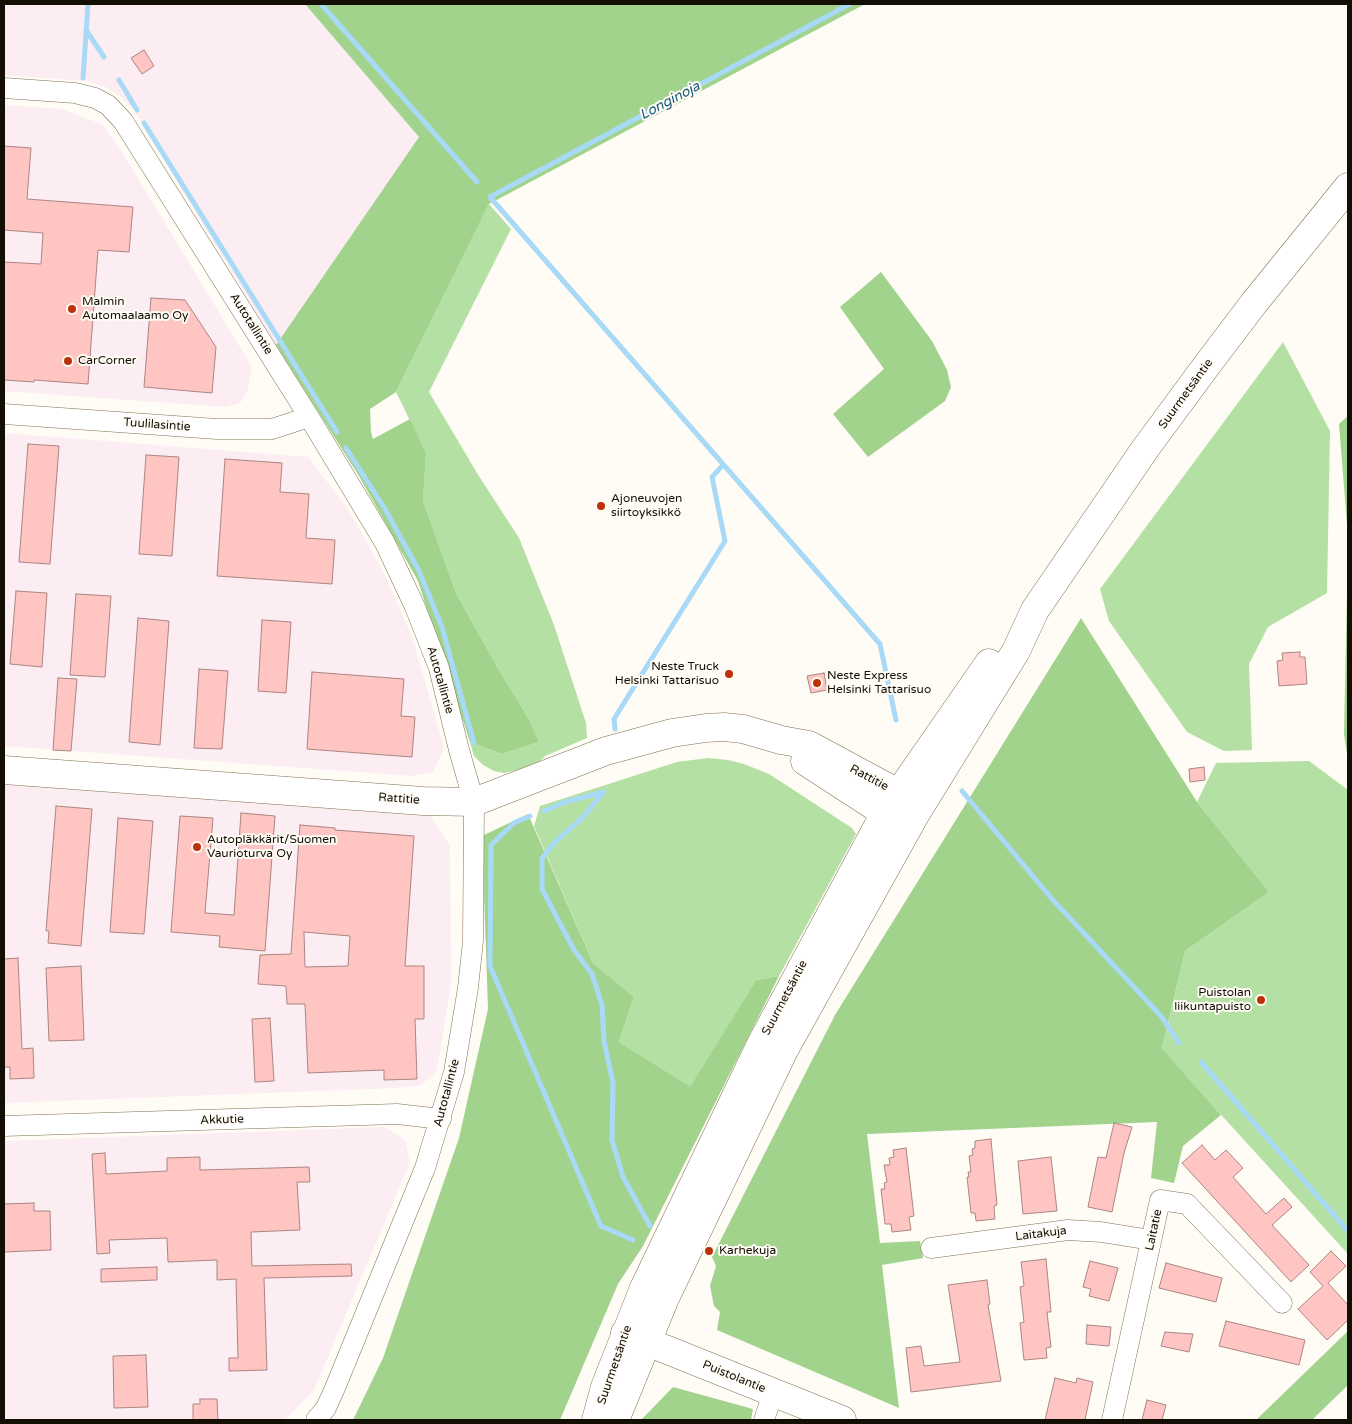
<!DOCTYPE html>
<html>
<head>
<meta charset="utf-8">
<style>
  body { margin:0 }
  #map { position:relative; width:1352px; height:1424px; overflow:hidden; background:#fffbf5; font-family:"Varela Round",sans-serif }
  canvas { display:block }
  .frame { position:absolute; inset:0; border:5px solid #140f05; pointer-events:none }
</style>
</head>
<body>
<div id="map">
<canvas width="1352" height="1424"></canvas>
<div class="frame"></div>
</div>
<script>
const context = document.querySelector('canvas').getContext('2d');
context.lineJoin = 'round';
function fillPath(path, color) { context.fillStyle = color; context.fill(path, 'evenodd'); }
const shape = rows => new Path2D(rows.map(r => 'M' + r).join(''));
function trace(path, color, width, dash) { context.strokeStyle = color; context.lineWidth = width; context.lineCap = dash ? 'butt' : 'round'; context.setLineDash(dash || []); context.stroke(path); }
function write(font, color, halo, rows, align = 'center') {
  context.font = font + ' "Varela Round",sans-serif'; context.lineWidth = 4; context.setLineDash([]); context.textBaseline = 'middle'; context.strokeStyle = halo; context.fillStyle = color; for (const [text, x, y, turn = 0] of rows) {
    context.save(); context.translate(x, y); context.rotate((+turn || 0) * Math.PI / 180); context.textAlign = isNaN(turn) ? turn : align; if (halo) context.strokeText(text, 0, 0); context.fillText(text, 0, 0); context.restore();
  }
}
fillPath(shape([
  [4,4,305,4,419,137,276,345,134,110,120,96,104,86,85,81,4,75],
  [4,105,61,109,102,124,121,150,252,367,247,392,240,403,226,407,4,391],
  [4,433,308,457,348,509,382,569,413,639,444,748,433,772,413,776,4,746],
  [4,783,428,812,450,846,451,983,437,1071,421,1085,397,1088,4,1103],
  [386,1127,405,1140,410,1162,314,1390,288,1417,281,1420,4,1420,4,1141]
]), '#fcedf3');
fillPath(shape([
  [489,204,511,229,429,392,477,473,519,538,554,625,586,723,587,738,545,756,535,766,504,773,494,771,483,765,474,756,470,742,502,754,539,742,530,721,496,665,456,593,423,501,426,453,396,392],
  [1283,342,1330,431,1327,593,1268,627,1249,664,1252,750,1224,751,1187,732,1109,621,1100,589],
  [708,758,728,760,744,764,769,774,852,828,856,834,779,976,756,980,690,1088,619,1042,634,997,593,963,534,826,540,806,677,762],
  [1309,761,1348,790,1348,1254,1162,1050,1185,951,1269,892,1197,802,1216,763]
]), '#b4e0a3');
fillPath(shape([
  [305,4,865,4,489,204,396,392,370,409,371,432,373,439,410,419,426,453,423,501,456,593,496,665,530,721,539,742,502,754,470,742,418,581,359,476,276,345,419,137],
  [881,272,932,341,947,370,951,387,945,401,868,457,833,414,884,369,840,307],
  [1348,416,1348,537,1339,424],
  [1348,545,1348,761,1344,734],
  [1081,618,1197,802,1269,892,1185,951,1162,1049,1221,1115,1183,1146,1174,1183,1151,1178,1157,1122,867,1134,880,1243,920,1241,923,1258,882,1265,899,1408,717,1330,720,1312,714,1306,710,1286,716,1266,712,1257,835,1015],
  [528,814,593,963,634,997,619,1042,690,1087,756,980,779,976,643,1246,618,1284,560,1420,353,1420,383,1358,459,1138,488,1009,482,836],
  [1348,1331,1348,1385,1312,1420,1256,1420],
  [673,1387,753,1409,751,1420,641,1420]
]), '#a1d38d');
trace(shape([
  [321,4,477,182],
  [850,4,490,197,880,644,896,720],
  [86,30,104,57],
  [83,78,88,4],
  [119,80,137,110],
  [144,123,337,432],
  [346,448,385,509,419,571,442,627,474,743],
  [615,729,614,719,725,541,712,477,723,465],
  [962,791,1052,899,1161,1016,1179,1043],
  [604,792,581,819,554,843,542,858,542,889,574,950,592,974,602,1005,604,1041,613,1083,612,1140,623,1177,650,1226],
  [544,811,565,802,604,792],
  [530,816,514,823,491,845,490,966,601,1226,633,1240],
  [1201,1062,1348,1231]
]), '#a8daf7', 5);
const building = shape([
  [144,50,154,66,142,74,131,58,144,50],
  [4,146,31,148,27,199,133,207,129,252,98,250,88,384,34,380,34,382,4,380,4,262,41,264,43,233,4,230,4,146],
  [151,298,185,300,216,347,212,393,144,387,151,298],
  [28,444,59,446,50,564,19,562,28,444],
  [146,455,179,457,172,556,139,554,146,455],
  [225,459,282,463,280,492,309,494,306,538,335,540,332,584,217,576,225,459],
  [16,591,47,593,42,667,10,664,16,591],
  [76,594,111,596,105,677,70,675,76,594],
  [138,618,169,621,160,745,129,742,138,618],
  [262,620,291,622,286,693,258,691,262,620],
  [1300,652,1300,657,1305,657,1307,684,1279,686,1277,661,1283,660,1282,653,1300,652],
  [199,669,228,671,222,749,194,748,199,669],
  [312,672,404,679,401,716,415,717,412,757,307,749,312,672],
  [824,673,827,690,811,693,807,676,824,673],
  [58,678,77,679,71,751,53,750,58,678],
  [1204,767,1205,780,1190,782,1189,769,1204,767],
  [56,806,92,809,81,946,48,943,49,931,46,931,56,806],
  [241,813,275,816,265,951,219,947,220,936,171,932,180,816,213,818,205,913,234,915,241,813],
  [118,818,153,821,144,934,110,932,118,818],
  [300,825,335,828,335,830,414,836,405,966,424,966,424,1019,415,1019,417,1079,384,1080,384,1070,308,1073,305,1004,287,1004,286,986,258,984,260,955,291,954,300,825],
  [304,932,350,936,348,966,305,967,304,932],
  [18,958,22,1049,33,1048,34,1078,10,1079,10,1067,4,1067,4,959,18,958],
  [81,966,84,1040,49,1041,46,968,81,966],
  [270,1018,274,1081,255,1082,252,1019,270,1018],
  [1114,1123,1132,1127,1124,1153,1112,1212,1088,1207,1098,1157,1106,1158,1114,1123],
  [991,1139,997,1205,994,1206,995,1219,976,1221,975,1213,971,1213,967,1177,969,1177,968,1172,971,1172,969,1156,973,1155,972,1149,975,1148,975,1141,991,1139],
  [1202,1145,1215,1160,1226,1150,1243,1168,1233,1177,1266,1214,1284,1198,1292,1207,1272,1225,1309,1265,1291,1282,1182,1163,1202,1145],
  [906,1148,914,1216,909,1217,911,1230,892,1232,891,1224,885,1224,881,1189,885,1189,884,1183,887,1182,884,1165,890,1165,889,1158,894,1157,893,1150,906,1148],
  [105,1153,106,1174,167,1171,167,1158,200,1157,200,1170,309,1167,310,1182,297,1182,300,1230,251,1232,252,1266,351,1264,352,1276,264,1278,267,1370,229,1371,229,1358,238,1358,236,1279,217,1280,217,1260,168,1262,167,1238,109,1240,110,1253,97,1254,92,1154,105,1153],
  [1051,1157,1057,1211,1023,1214,1018,1161,1051,1157],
  [34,1203,34,1211,50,1211,51,1250,4,1252,4,1204,34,1203],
  [1331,1251,1346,1266,1328,1283,1348,1305,1348,1320,1327,1340,1298,1309,1323,1286,1310,1272,1331,1251],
  [1046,1259,1051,1312,1047,1312,1051,1347,1046,1348,1047,1358,1024,1360,1020,1323,1024,1322,1020,1287,1024,1286,1021,1262,1046,1259],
  [1090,1261,1118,1268,1109,1301,1089,1296,1091,1289,1083,1287,1090,1261],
  [1166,1263,1222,1278,1216,1302,1159,1288,1166,1263],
  [157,1267,157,1280,101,1282,101,1269,157,1267],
  [987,1280,990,1304,988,1305,1001,1381,911,1392,906,1348,921,1346,924,1366,960,1362,948,1285,987,1280],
  [1226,1321,1305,1340,1299,1365,1219,1346,1226,1321],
  [1087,1325,1111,1327,1109,1346,1086,1344,1087,1325],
  [1165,1332,1193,1334,1189,1352,1161,1346,1165,1332],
  [146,1355,148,1407,114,1408,113,1356,146,1355],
  [1055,1378,1076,1383,1077,1378,1093,1382,1085,1420,1045,1420,1055,1378],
  [200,1399,217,1399,218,1420,193,1420,193,1404,200,1404,200,1399],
  [1147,1400,1166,1405,1162,1420,1142,1420,1147,1400]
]);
fillPath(building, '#fec5c2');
trace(building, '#ab8683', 1);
const street = shape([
  [4,88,75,93,95,98,108,105,123,121,309,417,385,543,415,607,439,668,459,750,474,802,473,941,468,988,454,1072,425,1168,335,1388,326,1408,316,1420],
  [4,414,217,429,272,429,309,417],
  [4,1126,397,1114,441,1119],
  [931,1248,1068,1230,1101,1232,1151,1240],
  [764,1420,773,1393],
  [1112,1420,1160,1200,1187,1204,1282,1303]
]);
const secondary = shape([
  [805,761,885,813,909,814],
  [4,770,423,801,474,802,606,751,672,733,706,728,724,727,743,729,781,740,809,745,898,793,912,812],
  [625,1333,842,1420]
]);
const primary = shape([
  [596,1420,605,1387,644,1288,761,1044,885,813,989,663],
  [615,1420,665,1298,784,1050,915,815,1016,651,1035,610,1145,449,1207,365,1254,303,1348,187]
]);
trace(street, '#7f7053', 21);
trace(secondary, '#7f7053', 29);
trace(primary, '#7f7053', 29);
trace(street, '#fff', 20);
trace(secondary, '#fff', 28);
trace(primary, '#fff', 28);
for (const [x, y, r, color] of [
  [72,309,5,"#bc3208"],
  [68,361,5,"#bc3208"],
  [601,506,5,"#bc3208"],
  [729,674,5,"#bc3208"],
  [817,683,5,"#bc3208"],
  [197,847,5,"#bc3208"],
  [1261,1000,5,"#bc3208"],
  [709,1251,5,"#bc3208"]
]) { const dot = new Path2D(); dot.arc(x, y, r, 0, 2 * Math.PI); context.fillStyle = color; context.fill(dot); trace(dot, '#fffbf5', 2); }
write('12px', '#140f05', '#fffbf5', [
  ["Malmin",82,302],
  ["Automaalaamo Oy",82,316],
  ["CarCorner",78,361],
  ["Ajoneuvojen",611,499],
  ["siirtoyksikkö",611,513],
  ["Neste Truck",719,667,"right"],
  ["Helsinki Tattarisuo",719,681,"right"],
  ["Neste Express",827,676],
  ["Helsinki Tattarisuo",827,690],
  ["Autopläkkärit/Suomen",207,840],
  ["Vaurioturva Oy",207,854],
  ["Puistolan",1251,993,"right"],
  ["liikuntapuisto",1251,1007,"right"],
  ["Karhekuja",719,1251]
], 'left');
write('12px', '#140f05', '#fffbf5', [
  ["Autotallintie",251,324,58],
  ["Suurmetsäntie",1186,394,-54],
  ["Tuulilasintie",157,425,4],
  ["Autotallintie",440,680,74],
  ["Rattitie",869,778,28],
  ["Rattitie",399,799,4],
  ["Suurmetsäntie",785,998,-62],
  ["Autotallintie",447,1093,-75],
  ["Akkutie",222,1120,-2],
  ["Laitatie",1154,1230,-78],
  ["Laitakuja",1041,1234,-7],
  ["Suurmetsäntie",615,1365,-71],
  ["Puistolantie",734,1377,22]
]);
write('italic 14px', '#175c7c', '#fffbf5', [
  ["Longinoja",670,101,-28]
]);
</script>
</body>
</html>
